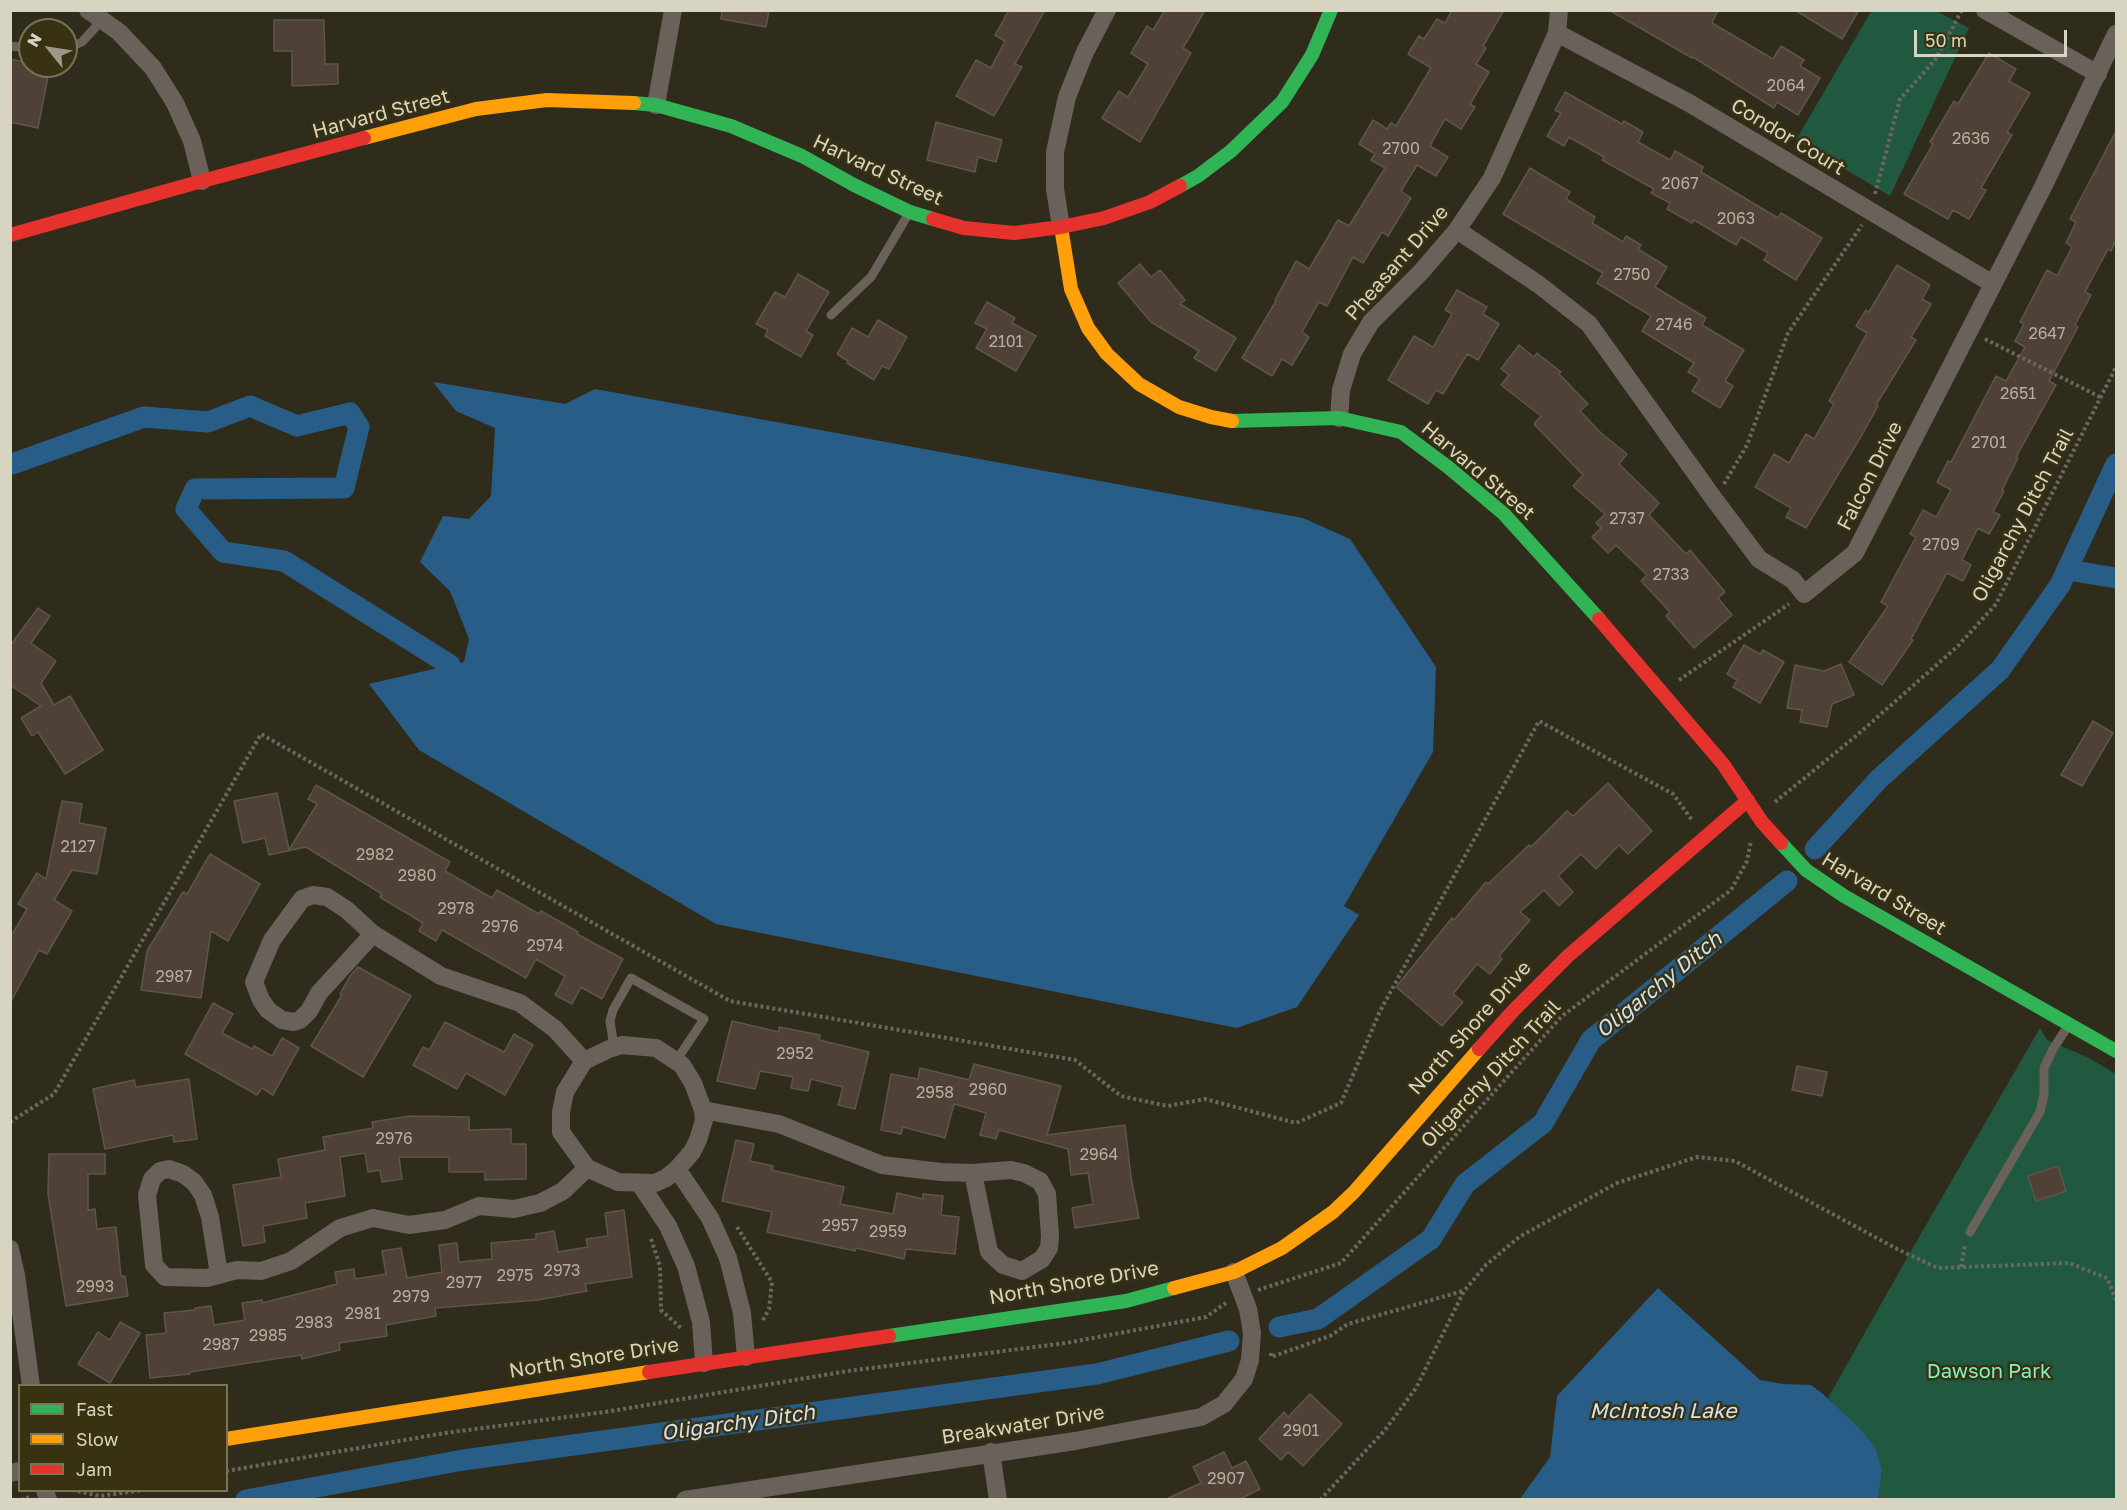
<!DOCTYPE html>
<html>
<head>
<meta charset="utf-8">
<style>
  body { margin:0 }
  #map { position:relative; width:2127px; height:1510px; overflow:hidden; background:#302c1b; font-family:"Golos Text",sans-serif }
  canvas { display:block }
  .frame { position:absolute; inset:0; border:12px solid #d8d4c2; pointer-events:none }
  .legend { position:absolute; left:18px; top:1384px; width:210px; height:108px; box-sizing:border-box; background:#393212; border:2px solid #797358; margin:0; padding:8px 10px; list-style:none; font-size:18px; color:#d8d4c2 }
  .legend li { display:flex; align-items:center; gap:12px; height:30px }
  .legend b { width:30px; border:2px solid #797358 }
  .north { position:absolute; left:18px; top:18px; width:60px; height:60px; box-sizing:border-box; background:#393212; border:2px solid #797358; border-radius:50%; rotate:300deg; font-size:16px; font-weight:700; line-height:24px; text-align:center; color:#d8d4c2 }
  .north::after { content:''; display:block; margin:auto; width:21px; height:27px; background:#9d9988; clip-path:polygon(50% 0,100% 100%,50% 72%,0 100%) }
  .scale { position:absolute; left:1914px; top:30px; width:153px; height:27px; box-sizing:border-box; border:3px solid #d8d4c2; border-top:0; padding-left:8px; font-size:18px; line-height:21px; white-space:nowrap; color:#d8d4c2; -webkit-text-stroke:4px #393212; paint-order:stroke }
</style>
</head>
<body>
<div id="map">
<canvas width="2127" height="1510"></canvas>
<div class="frame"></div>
<ul class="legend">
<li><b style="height:8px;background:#30b455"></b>Fast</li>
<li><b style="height:8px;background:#ff9f0a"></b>Slow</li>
<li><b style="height:8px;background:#e5322d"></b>Jam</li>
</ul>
<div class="north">N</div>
<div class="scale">50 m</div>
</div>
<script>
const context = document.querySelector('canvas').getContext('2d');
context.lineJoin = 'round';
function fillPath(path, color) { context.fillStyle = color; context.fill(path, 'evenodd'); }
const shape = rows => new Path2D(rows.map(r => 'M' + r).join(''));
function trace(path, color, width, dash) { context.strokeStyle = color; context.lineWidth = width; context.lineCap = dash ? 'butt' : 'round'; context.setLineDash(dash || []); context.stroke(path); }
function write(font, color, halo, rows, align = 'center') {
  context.font = font + ' "Golos Text",sans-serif'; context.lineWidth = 5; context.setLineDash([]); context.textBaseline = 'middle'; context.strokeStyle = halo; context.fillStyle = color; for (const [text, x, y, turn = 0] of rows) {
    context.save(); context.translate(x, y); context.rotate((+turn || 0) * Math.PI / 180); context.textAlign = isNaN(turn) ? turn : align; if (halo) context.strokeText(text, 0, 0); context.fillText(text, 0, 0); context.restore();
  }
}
fillPath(shape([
  [1872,10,1936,11,1969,28,1890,196,1796,140],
  [2040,1028,2047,1040,2087,1057,2116,1074,2116,1499,1878,1499,1882,1471,1828,1398,1911,1251]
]), '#215940');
fillPath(shape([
  [433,382,565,404,595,389,1303,518,1350,539,1436,667,1433,752,1344,906,1359,915,1297,1007,1237,1028,716,924,419,750,369,684,464,662,469,639,450,591,420,562,443,516,469,519,491,496,495,428,456,411],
  [1658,1288,1760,1380,1783,1384,1811,1385,1823,1394,1858,1427,1875,1447,1882,1471,1878,1499,1520,1499,1550,1457,1557,1396]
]), '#285d88');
trace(shape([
  [12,464,144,417,208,422,250,406,297,426,350,413,359,427,344,488,195,489,186,509,223,552,284,561,450,665],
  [2068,570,2116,578],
  [1815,849,1879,779,2000,670,2060,585,2116,464],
  [1279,1327,1318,1319,1431,1239,1465,1184,1543,1123,1591,1040,1787,881],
  [246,1500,463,1460,1097,1374,1229,1341]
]), '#285d88', 21);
const building = shape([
  [722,10,769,10,766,27,721,19,722,10],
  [1009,10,1045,10,1015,64,1022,67,994,116,956,96,976,60,991,68,1005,41,995,35,1009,10],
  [1165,10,1205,10,1183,48,1191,53,1140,142,1102,118,1119,91,1128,97,1148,64,1131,53,1147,26,1153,30,1165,10],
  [1452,10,1504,10,1483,46,1486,48,1476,64,1489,72,1470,104,1475,107,1461,129,1445,119,1430,146,1448,157,1436,176,1417,165,1401,191,1411,198,1388,236,1382,232,1363,263,1353,257,1327,306,1319,302,1302,332,1309,337,1292,365,1282,359,1272,376,1242,358,1276,301,1275,300,1296,261,1309,269,1338,220,1349,226,1385,168,1371,160,1375,154,1359,144,1373,120,1387,129,1391,123,1396,126,1431,68,1408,54,1419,36,1424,39,1437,19,1445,23,1452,10],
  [1609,10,1718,10,1712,23,1773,59,1781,46,1804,60,1800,66,1820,78,1798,115,1777,102,1774,108,1693,57,1692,58,1609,10],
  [1795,10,1859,10,1842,39,1795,10],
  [274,20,324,20,325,64,338,64,338,84,292,86,292,51,274,51,274,20],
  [1989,53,2016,69,2009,81,2030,93,2007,132,2012,135,1981,188,1986,190,1969,219,1953,210,1948,219,1904,194,1933,144,1930,142,1954,101,1958,104,1989,53],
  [10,59,30,63,30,66,50,66,38,128,10,122,10,59],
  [1565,92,1622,124,1624,121,1643,132,1638,142,1670,160,1675,151,1703,167,1701,172,1778,218,1781,213,1822,238,1796,280,1764,260,1768,253,1741,237,1736,245,1694,220,1692,223,1667,209,1670,203,1651,193,1654,189,1602,160,1604,157,1569,137,1564,146,1547,136,1561,113,1555,110,1565,92],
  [936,122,1002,140,996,162,978,157,975,172,927,160,936,122],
  [2116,131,2116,240,2111,251,2108,249,2085,292,2091,295,2075,325,2078,327,2049,381,2056,385,2016,457,2018,458,2002,490,2004,491,1993,512,2000,515,1989,534,1978,528,1962,560,1971,565,1963,581,1947,573,1911,639,1913,640,1882,685,1849,662,1888,606,1881,602,1916,537,1910,534,1923,510,1936,517,1951,490,1937,482,1948,461,1951,462,1996,376,2006,381,2025,347,2015,341,2024,324,2020,322,2047,270,2057,276,2072,247,2066,243,2076,222,2070,219,2116,131],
  [1530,168,1570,192,1566,199,1595,217,1592,223,1623,242,1626,236,1641,245,1638,249,1667,267,1655,287,1706,318,1702,325,1744,350,1725,381,1733,386,1720,408,1692,391,1700,379,1688,372,1694,363,1642,331,1651,316,1597,283,1603,273,1503,214,1530,168],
  [1140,264,1151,277,1160,270,1185,300,1180,304,1236,338,1216,371,1194,358,1199,351,1151,322,1118,283,1140,264],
  [1897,265,1930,285,1922,299,1931,304,1911,337,1916,340,1876,405,1878,406,1863,433,1806,528,1786,517,1791,508,1755,487,1774,454,1789,463,1806,434,1814,439,1834,404,1829,401,1867,333,1856,326,1866,310,1869,312,1897,265],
  [798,274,829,292,806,331,813,335,801,357,765,336,768,330,756,324,775,292,785,297,798,274],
  [1457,290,1487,307,1483,314,1499,324,1478,360,1467,354,1443,394,1436,390,1428,404,1388,380,1414,336,1433,347,1452,314,1445,310,1457,290],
  [987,302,1015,318,1012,323,1036,336,1016,371,976,348,987,329,975,323,987,302],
  [878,320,907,337,889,369,882,366,874,380,847,363,848,361,837,354,852,328,868,337,878,320],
  [1519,345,1534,357,1537,353,1561,372,1559,374,1588,404,1580,411,1601,433,1627,454,1619,464,1659,503,1649,515,1686,554,1690,550,1725,592,1718,598,1732,615,1694,648,1666,616,1670,612,1641,581,1647,575,1616,545,1608,553,1592,537,1601,528,1596,523,1605,514,1573,486,1583,475,1534,424,1541,416,1501,385,1509,375,1501,369,1519,345],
  [38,608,50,616,31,643,56,661,41,683,54,705,70,696,103,750,65,774,38,732,32,736,21,718,41,706,10,685,10,646,38,608],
  [1744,645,1760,654,1763,650,1784,662,1760,703,1733,687,1737,680,1727,674,1744,645],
  [1841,664,1854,695,1832,704,1827,727,1800,722,1802,710,1787,708,1795,665,1824,671,1841,664],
  [2093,721,2113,733,2082,786,2061,775,2093,721],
  [1608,783,1652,831,1628,854,1619,845,1596,869,1581,854,1558,876,1573,892,1559,906,1544,890,1520,912,1530,920,1499,956,1502,959,1490,974,1477,964,1453,994,1463,1002,1442,1026,1396,987,1452,918,1454,920,1486,882,1488,884,1529,845,1531,847,1567,811,1573,816,1608,783],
  [316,785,450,862,445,871,492,898,497,890,539,914,541,911,578,932,577,934,623,959,602,999,581,987,572,1004,555,995,565,976,536,959,526,978,442,930,436,941,419,931,423,923,380,897,382,894,306,847,269,855,265,838,243,843,234,801,277,793,289,850,317,804,308,799,316,785],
  [62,801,82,804,79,823,106,828,97,874,72,870,54,900,72,911,47,954,39,950,10,1003,10,938,27,909,18,904,37,873,46,879,62,801],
  [210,854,260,884,228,941,211,931,201,998,141,990,147,951,183,892,187,894,210,854],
  [358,967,411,996,363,1077,311,1046,342,995,340,994,350,976,358,967],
  [213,1003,233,1014,222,1033,252,1049,254,1046,272,1056,282,1038,299,1048,273,1095,262,1088,257,1095,185,1054,213,1003],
  [732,1021,779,1032,779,1027,820,1035,819,1040,869,1052,855,1109,838,1105,843,1087,811,1079,808,1091,791,1088,793,1077,760,1071,755,1089,717,1081,732,1021],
  [445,1022,504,1052,514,1034,533,1045,505,1095,466,1073,457,1089,413,1065,423,1047,429,1050,445,1022],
  [974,1064,1061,1086,1047,1135,1125,1125,1131,1177,1139,1218,1075,1228,1072,1208,1093,1204,1088,1173,1071,1175,1068,1149,999,1130,996,1139,980,1135,986,1113,954,1104,945,1138,903,1127,901,1134,881,1130,891,1074,918,1079,920,1068,969,1080,974,1064],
  [1797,1066,1827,1072,1822,1096,1792,1090,1797,1066],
  [189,1079,197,1139,174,1142,173,1135,105,1149,93,1089,134,1080,136,1087,189,1079],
  [410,1116,469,1117,469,1130,511,1129,511,1144,526,1144,526,1179,485,1180,485,1172,449,1172,449,1157,399,1157,402,1179,382,1182,380,1170,368,1172,365,1153,340,1157,345,1196,305,1203,307,1218,263,1226,265,1242,243,1246,233,1185,281,1177,278,1159,325,1150,323,1137,373,1128,372,1122,410,1116],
  [736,1140,754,1144,750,1161,773,1166,772,1170,844,1187,840,1204,893,1214,897,1193,923,1199,923,1194,943,1196,941,1215,959,1217,955,1254,906,1249,904,1259,856,1248,855,1251,767,1232,772,1212,722,1201,736,1140],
  [49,1154,105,1154,105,1174,88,1174,88,1210,95,1209,97,1229,116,1227,121,1276,125,1276,128,1296,66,1306,48,1194,49,1154],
  [2058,1166,2066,1191,2036,1201,2028,1176,2058,1166],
  [624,1210,632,1277,585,1284,587,1291,538,1300,435,1308,436,1316,386,1325,387,1336,339,1343,340,1350,302,1359,301,1355,190,1372,190,1374,150,1378,146,1335,166,1333,164,1313,195,1310,195,1308,211,1306,214,1325,245,1320,242,1303,262,1300,262,1303,337,1284,335,1272,354,1269,355,1279,386,1274,382,1251,401,1248,407,1278,442,1272,439,1245,457,1243,459,1262,492,1259,491,1243,536,1239,536,1234,554,1231,558,1252,588,1247,586,1239,608,1236,605,1213,624,1210],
  [120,1322,140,1333,110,1383,78,1364,98,1332,110,1340,120,1322],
  [1310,1394,1342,1424,1303,1466,1288,1452,1281,1460,1259,1439,1284,1412,1288,1417,1310,1394],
  [1224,1452,1232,1468,1246,1461,1260,1489,1238,1500,1164,1500,1201,1483,1193,1467,1224,1452]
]);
fillPath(building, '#4f4136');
trace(building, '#5e554b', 1.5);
trace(shape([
  [1875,194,1900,99,1935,60,1962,10],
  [1985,339,2102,398],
  [1724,484,1747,445,1788,333,1862,225],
  [1679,680,1789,604],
  [1775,802,1856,736,1958,646,1996,604,2116,367],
  [10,1122,54,1094,261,734,730,1001,1075,1060,1121,1096,1168,1106,1205,1099,1296,1123,1341,1103,1380,1011,1539,721,1673,794,1692,820],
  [737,1227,772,1282,769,1309,762,1322],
  [651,1239,660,1266,661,1310,682,1329],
  [1961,1267,1965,1245],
  [1258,1290,1341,1263,1562,1016,1731,890,1747,861,1751,841],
  [1271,1353,1271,1357,1330,1336,1348,1324,1463,1291],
  [226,1471,445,1433,605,1412,848,1371,1066,1343,1206,1317,1226,1303],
  [72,1490,100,1496,143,1490],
  [21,1500,29,1497],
  [1320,1500,1385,1430,1416,1388,1464,1291,1486,1265,1519,1237,1617,1183,1697,1157,1735,1161,1897,1249,1938,1268,2069,1263,2107,1278,2116,1300]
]), '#6c665f', 4, [3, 3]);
trace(shape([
  [10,46,30,48],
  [66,49,82,42,102,20],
  [831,315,871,277,909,213],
  [614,1047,610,1021,613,1010,631,978,704,1019,676,1061],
  [1970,1232,2040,1112,2044,1095,2044,1068,2053,1049,2068,1026]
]), '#6a615b', 9);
trace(shape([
  [88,10,119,32,153,68,175,103,192,141,202,181],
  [1985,10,2098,74],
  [1557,33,1689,103,1993,284],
  [656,105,673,10],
  [1061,227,1055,189,1055,152,1067,97,1085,52,1107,10],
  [1457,230,1538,284,1589,324,1714,499,1759,559,1793,580,1804,594,1855,553,2043,187,2116,34],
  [1339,418,1341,390,1352,354,1371,322,1421,272,1457,230,1492,178,1557,33,1559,10],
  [373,934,319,993,309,1011,300,1020,294,1022,282,1020,268,1010,261,1000,254,982,272,940,302,899,313,895,327,897,347,910,373,934,441,976,520,1003,555,1029,584,1061],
  [622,1045,656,1048,682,1065,693,1083,703,1110,704,1120,698,1140,692,1152,677,1169,666,1178,655,1183,618,1182,587,1168,561,1132,561,1112,565,1092,584,1061,609,1049,622,1045],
  [703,1110,779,1124,882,1165,941,1172,973,1173,1011,1170,1024,1173,1040,1181,1047,1194,1050,1236,1049,1248,1042,1259,1022,1271,1003,1265,989,1252,973,1173],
  [677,1169,710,1218,728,1258,742,1313,746,1357],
  [640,1184,668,1226,686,1266,701,1322,704,1363],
  [10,1249,16,1275,31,1386],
  [219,1274,210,1217,203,1195,194,1182,183,1174,169,1169,160,1171,152,1179,147,1195,154,1265,165,1277,207,1278,237,1270,261,1271,291,1261,340,1228,373,1218,409,1225,445,1220,479,1206,514,1209,540,1203,563,1191,587,1168],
  [991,1452,998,1500],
  [10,1473,20,1471],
  [45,1490,48,1500],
  [685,1500,1075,1441,1201,1417,1224,1404,1244,1379,1250,1360,1252,1333,1248,1309,1234,1272]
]), '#6a615b', 18);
trace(shape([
  [634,103,656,105,731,126,802,156,854,185,910,212,933,219],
  [1180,186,1198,176,1231,151,1282,102,1312,55,1331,10],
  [1232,421,1339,418,1401,432,1448,467,1504,514,1599,619],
  [1781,843,1806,870,1844,896,2116,1051],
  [889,1336,1126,1301,1174,1288]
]), '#30b455', 14);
trace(shape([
  [364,138,476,109,547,100,634,103],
  [1061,227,1071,289,1088,328,1107,354,1139,384,1179,407,1211,417,1232,421],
  [1174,1288,1234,1272,1282,1248,1333,1212,1354,1192,1479,1049],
  [226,1439,649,1372]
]), '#ff9f0a', 14);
trace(shape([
  [933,219,964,228,1014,233,1061,227,1104,218,1150,202,1180,186],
  [10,235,202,181,364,138],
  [1599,619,1723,764,1762,822,1781,843],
  [1479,1049,1514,1010,1568,956,1748,800],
  [649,1372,889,1336]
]), '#e5322d', 14);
write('16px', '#b6af9f', null, [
  ["2064",1786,86],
  ["2636",1971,139],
  ["2700",1401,149],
  ["2067",1680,184],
  ["2063",1736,219],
  ["2750",1632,275],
  ["2746",1674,325],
  ["2647",2047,334],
  ["2101",1006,342],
  ["2651",2018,394],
  ["2701",1989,443],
  ["2737",1627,519],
  ["2709",1941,545],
  ["2733",1671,575],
  ["2127",78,847],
  ["2982",375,855],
  ["2980",417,876],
  ["2978",456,909],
  ["2976",500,927],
  ["2974",545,946],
  ["2987",174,977],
  ["2952",795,1054],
  ["2960",988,1090],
  ["2958",935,1093],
  ["2976",394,1139],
  ["2964",1099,1155],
  ["2957",840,1226],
  ["2959",888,1232],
  ["2973",562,1271],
  ["2975",515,1276],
  ["2977",464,1283],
  ["2993",95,1287],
  ["2979",411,1297],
  ["2981",363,1314],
  ["2983",314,1323],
  ["2985",268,1336],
  ["2987",221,1345],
  ["2901",1301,1431],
  ["2907",1226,1479]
]);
write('20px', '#d8d4c2', '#393212', [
  ["Harvard Street",381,114,-15],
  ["Condor Court",1788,137,31],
  ["Harvard Street",878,170,25],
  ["Pheasant Drive",1397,263,-49],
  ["Harvard Street",1478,471,40],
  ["Falcon Drive",1870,476,-63],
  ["Oligarchy Ditch Trail",2023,515,-62],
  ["Harvard Street",1884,894,31],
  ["North Shore Drive",1470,1028,-48],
  ["Oligarchy Ditch Trail",1491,1074,-47],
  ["North Shore Drive",1074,1283,-10],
  ["North Shore Drive",594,1358,-9],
  ["Breakwater Drive",1023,1425,-9]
]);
write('20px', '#7ef3bf', '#393212', [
  ["Dawson Park",1989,1372]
]);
write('italic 21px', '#d2e1f0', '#393212', [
  ["Oligarchy Ditch",1659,985,-39],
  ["McIntosh Lake",1663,1411],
  ["Oligarchy Ditch",738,1423,-8]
]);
</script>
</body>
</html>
